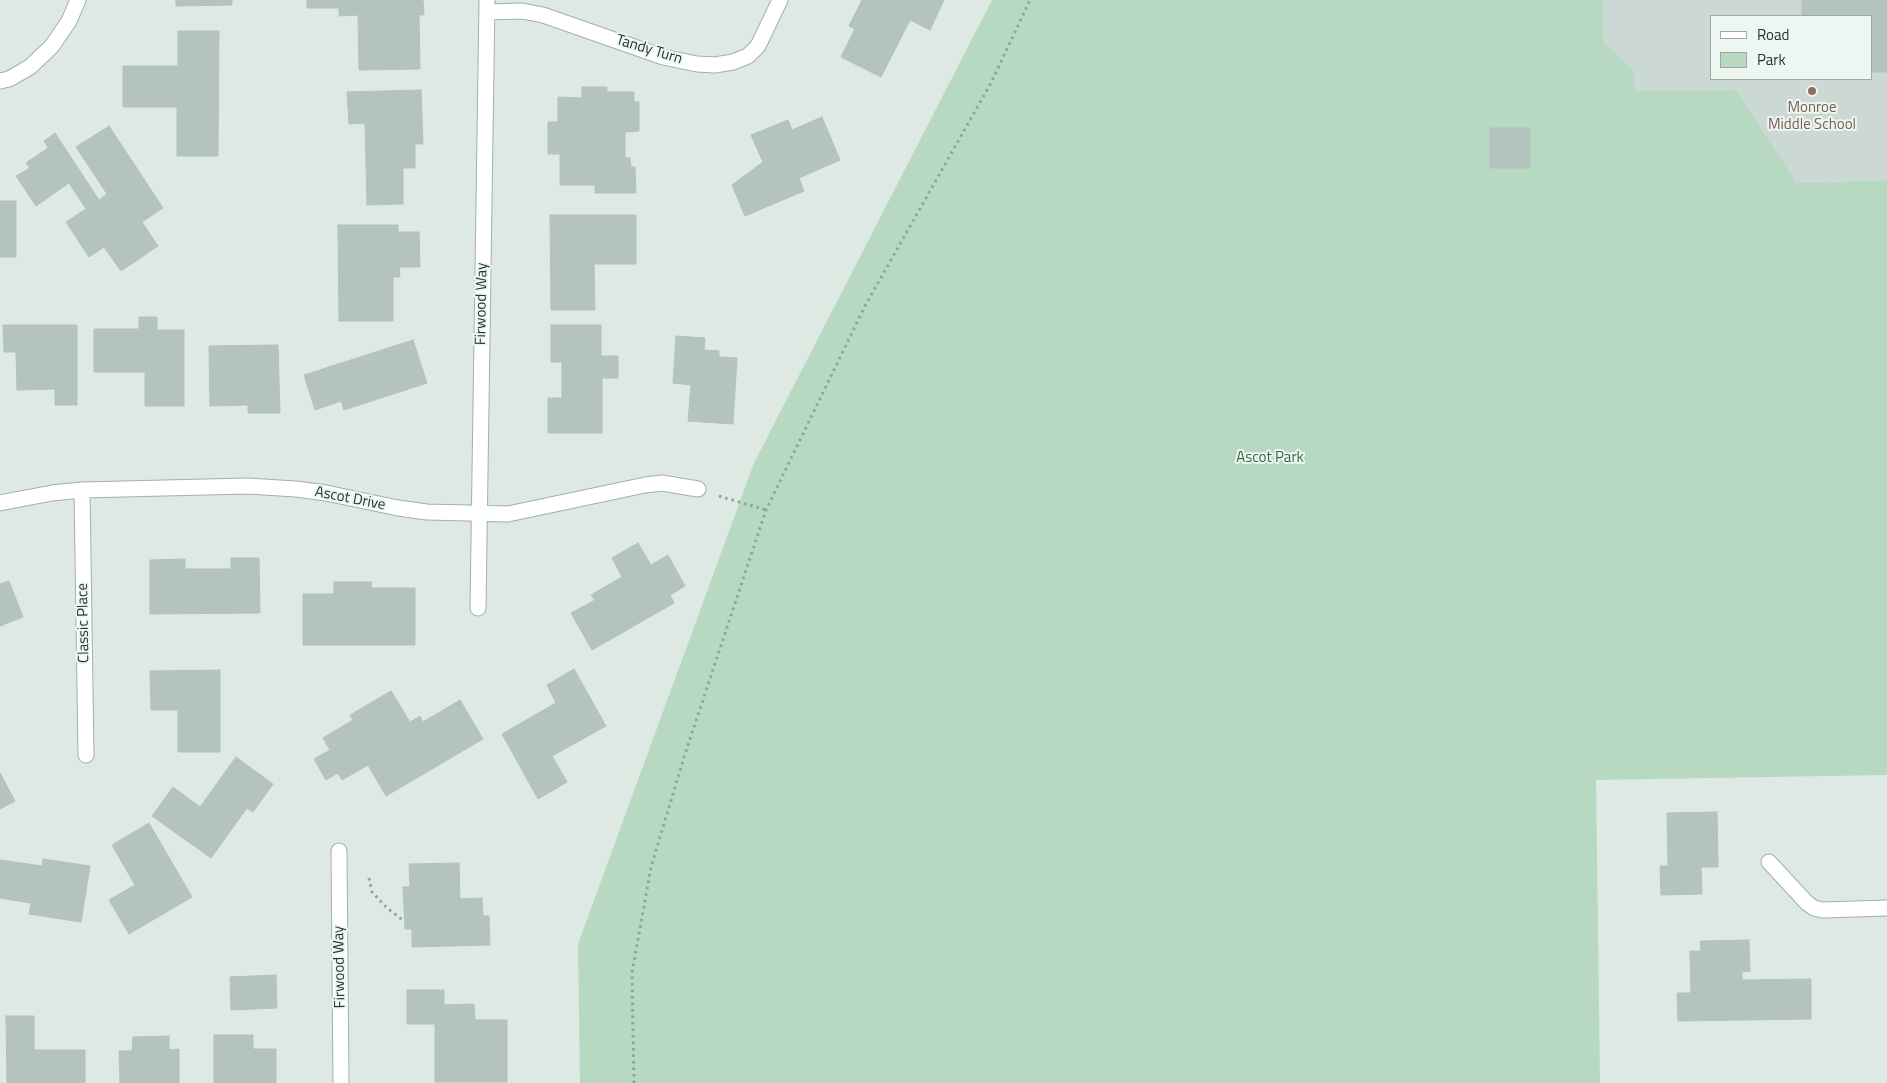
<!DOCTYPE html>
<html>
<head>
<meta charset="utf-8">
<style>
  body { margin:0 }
  #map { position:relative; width:1887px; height:1083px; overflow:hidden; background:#dee9e4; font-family:"Titillium Web",sans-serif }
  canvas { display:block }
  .legend { position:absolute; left:1710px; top:15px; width:162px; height:65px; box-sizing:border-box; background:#eef6f2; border:1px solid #9caaa5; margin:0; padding:6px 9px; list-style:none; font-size:15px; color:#203731 }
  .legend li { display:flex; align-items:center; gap:10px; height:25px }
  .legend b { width:25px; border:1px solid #9caaa5 }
</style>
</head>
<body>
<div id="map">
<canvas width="1887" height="1083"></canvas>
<ul class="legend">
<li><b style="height:6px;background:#fff"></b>Road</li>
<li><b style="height:14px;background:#b8d9c1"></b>Park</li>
</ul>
</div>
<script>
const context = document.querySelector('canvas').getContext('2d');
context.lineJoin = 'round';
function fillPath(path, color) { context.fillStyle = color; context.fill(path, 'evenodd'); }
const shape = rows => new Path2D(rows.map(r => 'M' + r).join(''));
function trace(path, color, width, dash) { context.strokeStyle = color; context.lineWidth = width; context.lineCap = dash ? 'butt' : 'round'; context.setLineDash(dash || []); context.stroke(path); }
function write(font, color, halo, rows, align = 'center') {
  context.font = font + ' "Titillium Web",sans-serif'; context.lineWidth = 4; context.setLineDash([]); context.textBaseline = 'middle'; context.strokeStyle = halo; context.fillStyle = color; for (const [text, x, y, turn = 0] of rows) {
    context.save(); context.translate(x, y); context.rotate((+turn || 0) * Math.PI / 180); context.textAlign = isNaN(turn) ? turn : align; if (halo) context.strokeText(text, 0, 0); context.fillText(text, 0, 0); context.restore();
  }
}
fillPath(shape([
  [1603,0,1887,0,1887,180,1797,183,1736,90,1635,92,1634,71,1603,42],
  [1711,16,1871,16,1871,79,1711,79]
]), '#ccd8d3');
fillPath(shape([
  [992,0,1603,0,1603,42,1634,71,1635,91,1736,90,1797,183,1887,180,1887,775,1596,780,1600,1083,580,1083,578,944,754,463]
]), '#b8d9c1');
const building = shape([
  [176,0,232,0,232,5,176,6,176,0],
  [307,0,423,0,424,15,419,15,420,69,359,70,358,15,339,16,339,8,307,8,307,0],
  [862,0,944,0,930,30,910,20,881,77,841,57,855,29,849,26,862,0],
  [1802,0,1887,0,1887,72,1871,72,1871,16,1802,16,1802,0],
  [178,31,219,31,218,156,177,156,177,107,123,107,123,66,178,66,178,31],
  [582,87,607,87,607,92,634,92,634,102,639,102,639,131,625,132,625,158,630,158,631,167,635,167,636,193,595,193,595,185,560,185,560,154,548,154,548,122,558,122,558,97,582,98,582,87],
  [421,90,423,144,415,144,415,168,403,168,403,204,367,205,365,123,349,124,347,92,421,90],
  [822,117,840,160,799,178,804,191,745,216,732,185,763,162,751,135,788,120,792,130,822,117],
  [109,126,163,208,142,222,158,246,121,271,104,247,89,257,66,222,86,209,69,183,36,206,16,176,30,168,26,163,48,148,44,141,55,133,99,200,107,194,76,147,109,126],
  [1490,128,1530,128,1530,168,1490,168,1490,128],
  [0,201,16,201,16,257,0,257,0,201],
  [550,215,636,215,636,264,594,264,595,310,551,310,550,215],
  [338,225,398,225,398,232,419,232,420,267,399,267,400,277,393,277,393,321,339,321,338,225],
  [139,317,157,317,157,330,184,330,184,406,145,406,145,372,94,372,94,329,139,329,139,317],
  [3,325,77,325,77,405,55,405,55,389,17,390,16,352,4,352,3,325],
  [551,325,601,325,601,356,618,356,618,378,602,378,602,433,548,433,548,398,562,398,562,362,551,362,551,325],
  [676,336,705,338,704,350,719,351,719,357,737,358,733,424,688,421,691,385,673,383,676,336],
  [413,340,427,383,344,410,341,401,315,410,304,375,413,340],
  [278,345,280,413,248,413,248,405,210,406,209,346,278,345],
  [638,543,651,565,668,555,685,586,670,595,674,603,592,650,571,613,595,600,591,595,622,577,612,558,638,543],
  [231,558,259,558,260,613,150,614,150,560,185,559,185,569,231,569,231,558],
  [9,581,23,617,0,626,0,584,9,581],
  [334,582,372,582,371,588,415,588,415,645,303,645,303,594,334,594,334,582],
  [574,669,606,726,552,756,567,782,538,799,502,734,556,703,547,685,574,669],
  [220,670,220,752,178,752,178,710,151,710,150,671,220,670],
  [391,691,410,722,420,716,423,722,460,700,483,739,386,796,368,765,342,780,338,773,326,780,314,759,330,750,323,738,353,720,350,715,391,691],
  [236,757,273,784,253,812,247,808,211,858,152,816,173,787,200,807,236,757],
  [0,773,15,801,0,809,0,773],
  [1717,812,1718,867,1701,867,1702,894,1661,895,1660,866,1668,866,1667,813,1717,812],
  [149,823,192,897,129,934,109,900,135,885,112,845,149,823],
  [43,859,90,866,81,922,29,914,31,903,0,898,0,860,42,866,43,859],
  [459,863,460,899,482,898,483,916,489,916,490,945,412,947,412,929,405,929,403,887,410,887,409,864,459,863],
  [1749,940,1750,971,1742,972,1742,980,1811,979,1811,1019,1678,1021,1677,993,1691,993,1690,951,1701,951,1700,941,1749,940],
  [276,975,277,1008,231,1010,230,977,276,975],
  [407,990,444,990,444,1005,474,1004,475,1020,507,1020,507,1082,435,1082,435,1024,407,1024,407,990],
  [6,1016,34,1016,34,1050,85,1050,85,1083,7,1083,6,1016],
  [214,1035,253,1035,253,1049,276,1049,276,1083,214,1083,214,1035],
  [169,1036,169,1050,179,1049,179,1083,120,1083,119,1051,132,1051,133,1037,169,1036]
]);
fillPath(building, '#b4c3bd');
trace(building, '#b1c2bb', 1);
const minor = shape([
  [487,12,522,11,543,15,663,57,697,64,715,65,733,62,748,56,758,46,780,0],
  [0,81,9,79,30,67,52,46,69,21,78,0],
  [82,490,86,755],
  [0,503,52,493,82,490,247,486,296,489,326,493,398,508,427,512,508,514,645,485,662,483,698,489],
  [478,608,487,0],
  [339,851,341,1083],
  [1769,862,1807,903,1814,908,1823,910,1887,908]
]);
trace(minor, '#a1b0ab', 17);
trace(shape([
  [719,496,766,510],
  [369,878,372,892,387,908,404,921],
  [634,1083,632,973,651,867,685,754,766,510,865,306,991,83,1030,0]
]), '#80ab9e', 3, [2.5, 4]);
trace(minor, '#fff', 15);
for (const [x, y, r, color] of [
  [1812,91,5,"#8d6e63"]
]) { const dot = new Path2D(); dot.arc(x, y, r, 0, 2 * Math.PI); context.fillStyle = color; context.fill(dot); trace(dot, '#eef6f2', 2); }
write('15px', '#203731', '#eef6f2', [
  ["Tandy Turn",649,50,17],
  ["Firwood Way",482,304,-89],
  ["Ascot Drive",350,499,11],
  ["Classic Place",84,623,-91],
  ["Firwood Way",340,967,-91]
]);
write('15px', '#785e54', '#eef6f2', [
  ["Monroe",1812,108],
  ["Middle School",1812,125]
]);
write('15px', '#2d6b46', '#eef6f2', [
  ["Ascot Park",1270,458]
]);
</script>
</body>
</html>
